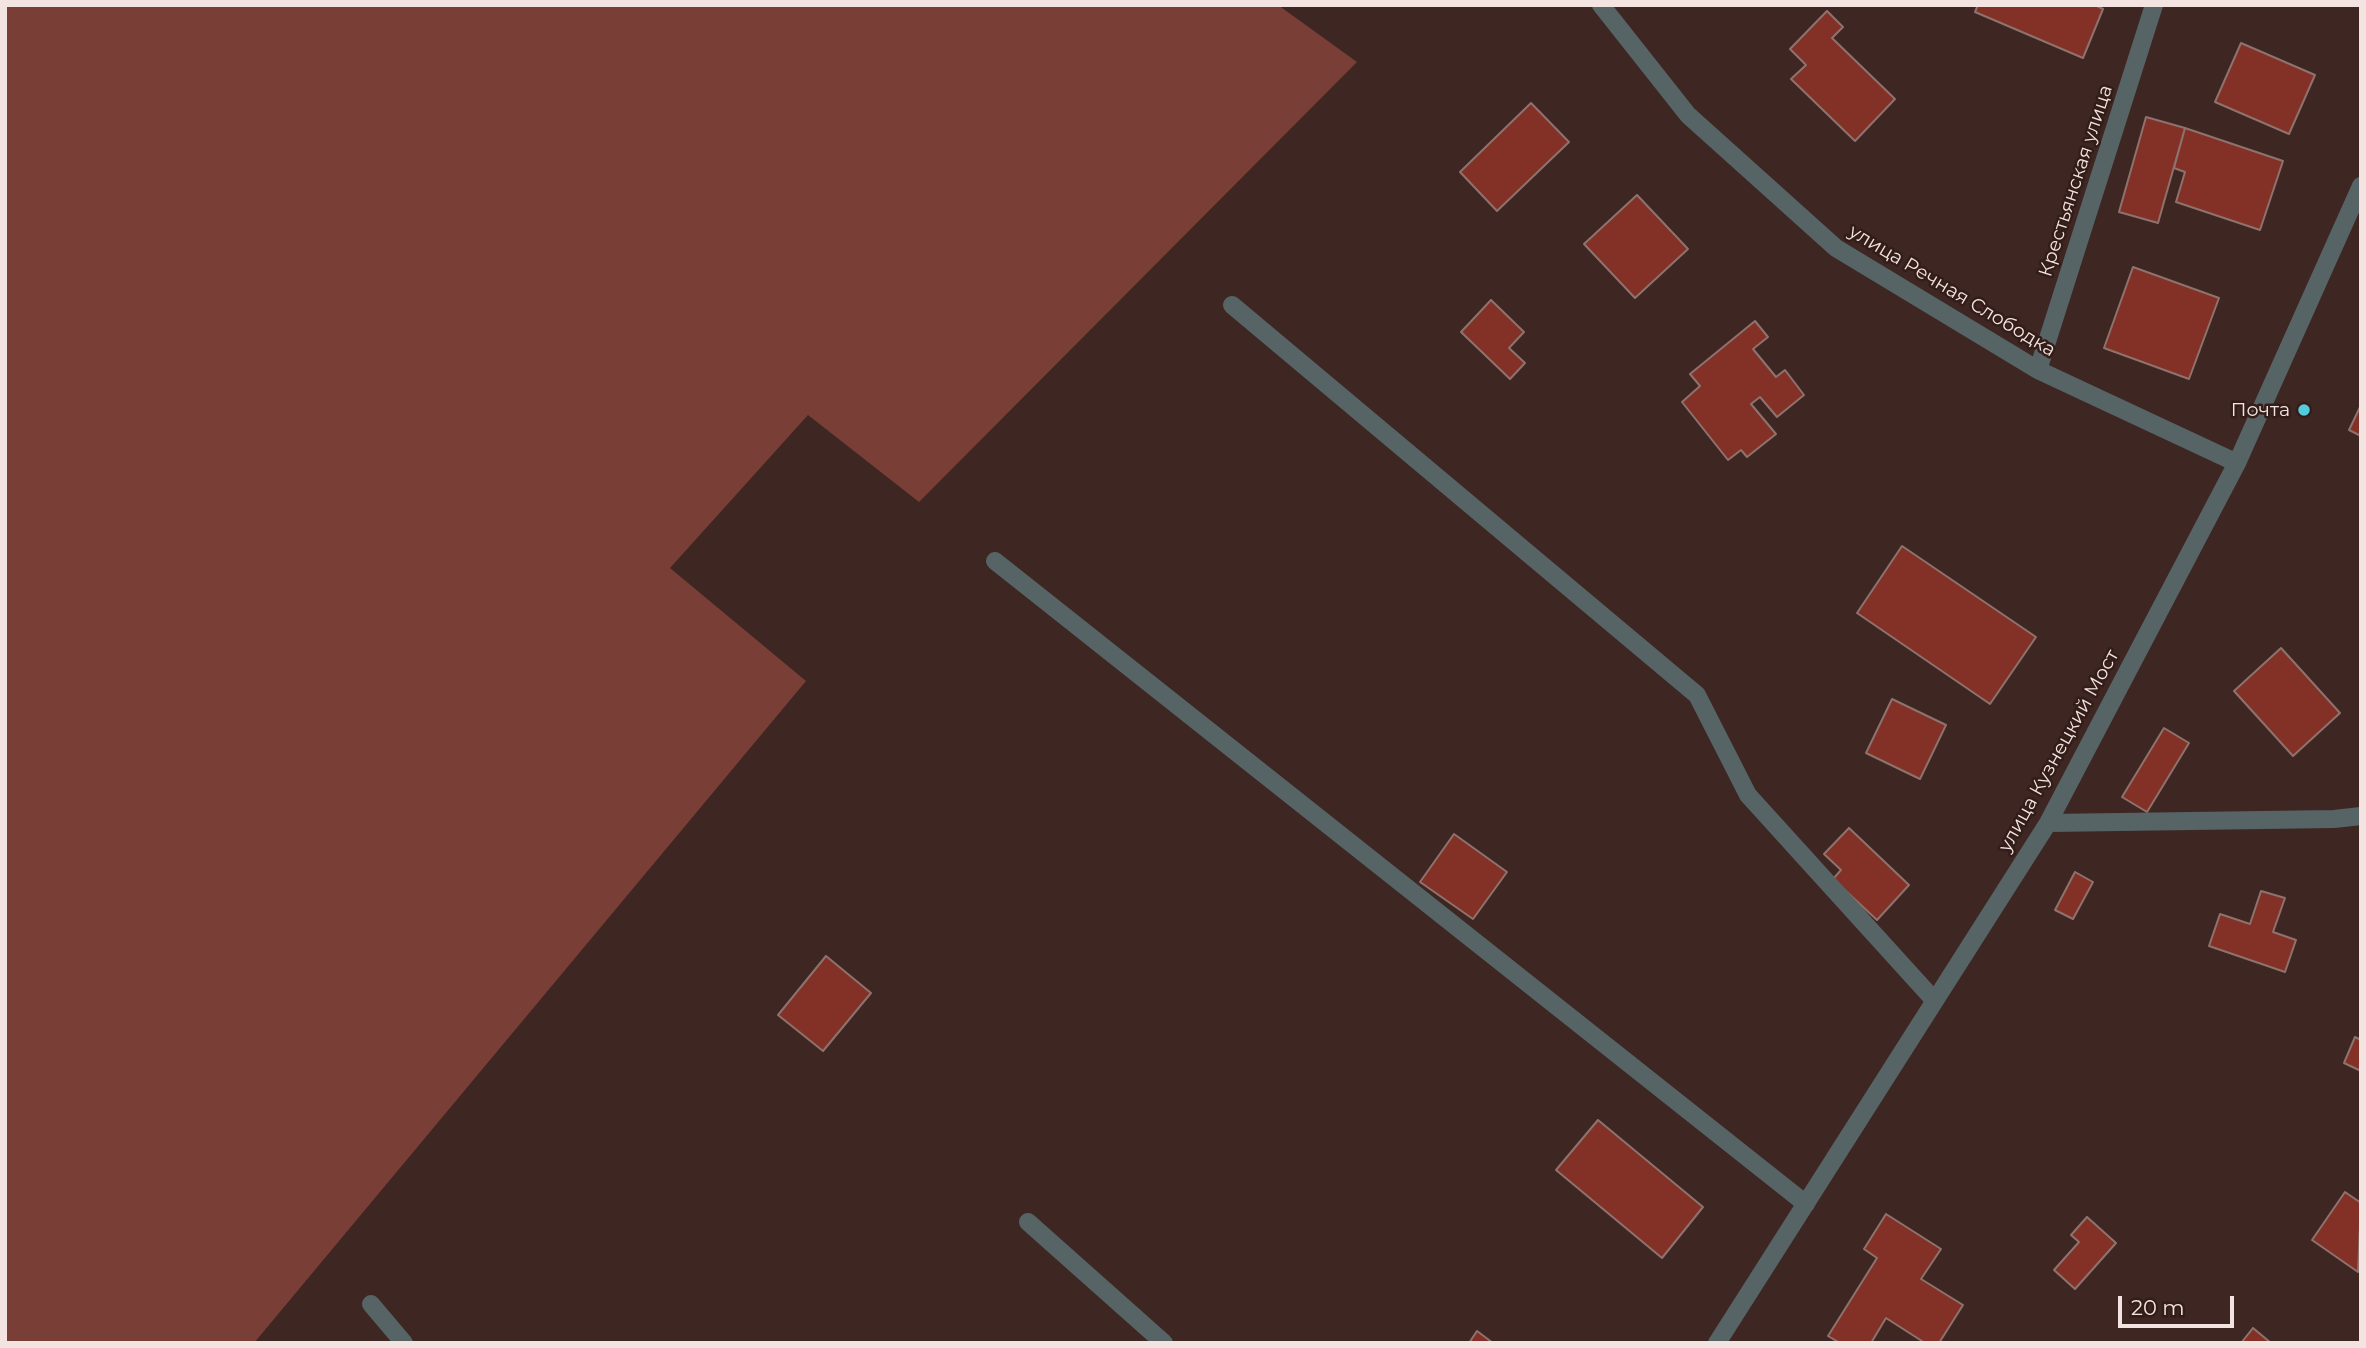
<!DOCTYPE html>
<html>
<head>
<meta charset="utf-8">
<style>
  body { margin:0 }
  #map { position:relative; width:2366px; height:1348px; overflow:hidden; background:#3e2723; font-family:Montserrat,sans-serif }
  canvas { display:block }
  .frame { position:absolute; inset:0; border:7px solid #f4e4e1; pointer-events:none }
  .scale { position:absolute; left:2118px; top:1296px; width:116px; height:32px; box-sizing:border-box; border:4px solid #f4e4e1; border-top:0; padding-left:9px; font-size:21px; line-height:24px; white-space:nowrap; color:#f4e4e1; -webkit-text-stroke:5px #331d19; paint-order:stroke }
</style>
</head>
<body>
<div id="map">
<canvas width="2366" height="1348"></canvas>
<div class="frame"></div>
<div class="scale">20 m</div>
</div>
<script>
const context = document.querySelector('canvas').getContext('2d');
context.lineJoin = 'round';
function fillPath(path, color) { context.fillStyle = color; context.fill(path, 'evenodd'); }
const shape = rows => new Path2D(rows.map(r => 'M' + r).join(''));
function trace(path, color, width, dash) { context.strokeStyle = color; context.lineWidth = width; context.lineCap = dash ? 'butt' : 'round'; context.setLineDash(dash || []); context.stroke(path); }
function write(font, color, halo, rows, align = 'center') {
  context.font = font + ' Montserrat,sans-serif'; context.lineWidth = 5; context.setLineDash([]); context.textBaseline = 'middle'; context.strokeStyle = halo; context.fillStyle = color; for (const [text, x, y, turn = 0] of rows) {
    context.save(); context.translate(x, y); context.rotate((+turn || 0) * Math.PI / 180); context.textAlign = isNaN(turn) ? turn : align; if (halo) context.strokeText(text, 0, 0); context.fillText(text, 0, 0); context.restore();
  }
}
fillPath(shape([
  [5,5,1278,5,1357,62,919,502,808,415,670,568,806,681,254,1343,5,1343]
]), '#793e35');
const building = shape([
  [1978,5,2095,5,2103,9,2083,58,1975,12,1978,5],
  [1827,11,1843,27,1832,38,1895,99,1855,141,1791,79,1806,65,1790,49,1827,11],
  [2241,43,2315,75,2289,134,2215,102,2241,43],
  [1531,103,1569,142,1497,211,1460,172,1531,103],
  [2146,117,2185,128,2158,223,2119,212,2146,117],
  [2185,128,2283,161,2260,230,2176,202,2185,172,2174,168,2185,128],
  [1637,195,1688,249,1635,298,1584,244,1637,195],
  [2133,267,2219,298,2189,379,2104,348,2133,267],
  [1491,300,1524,332,1509,348,1525,363,1510,379,1461,332,1491,300],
  [1755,321,1768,337,1753,349,1776,377,1785,370,1804,395,1777,417,1760,397,1751,404,1776,434,1747,457,1741,450,1728,460,1682,402,1700,386,1690,374,1755,321],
  [2361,405,2361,436,2349,430,2361,405],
  [1902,546,2036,637,1990,704,1857,613,1902,546],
  [2281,648,2340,713,2293,756,2234,691,2281,648],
  [1892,699,1946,725,1920,779,1866,753,1892,699],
  [2164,728,2189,743,2147,812,2122,797,2164,728],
  [1849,828,1909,885,1877,920,1833,879,1841,870,1824,854,1849,828],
  [1454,834,1507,872,1473,919,1420,882,1454,834],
  [2075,872,2093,882,2073,919,2055,910,2075,872],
  [2261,891,2285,898,2273,932,2296,940,2285,972,2209,946,2220,914,2250,924,2261,891],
  [826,956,871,993,823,1051,778,1015,826,956],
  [2355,1037,2361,1040,2361,1071,2344,1063,2355,1037],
  [1598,1120,1703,1207,1662,1258,1556,1170,1598,1120],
  [2345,1192,2361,1203,2358,1272,2312,1240,2345,1192],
  [1886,1214,1941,1249,1921,1279,1963,1305,1939,1343,1925,1343,1886,1318,1871,1343,1840,1343,1828,1336,1877,1258,1864,1249,1886,1214],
  [2087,1217,2116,1243,2075,1289,2054,1270,2079,1242,2071,1235,2087,1217],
  [2253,1328,2271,1343,2241,1343,2253,1328],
  [1477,1331,1493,1343,1469,1343,1477,1331]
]);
fillPath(building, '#833127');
trace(building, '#8e726d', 2);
trace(shape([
  [1601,5,1688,115,1836,248,2038,370,2237,463],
  [1232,305,1697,695,1748,795,1934,1000],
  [2038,370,2154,5],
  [995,561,1806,1204],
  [2048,823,2334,819,2361,816],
  [1028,1222,1164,1343],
  [371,1304,404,1343],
  [1717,1343,2048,823,2237,463,2361,186]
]), '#576466', 18);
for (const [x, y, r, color] of [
  [2304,410,7,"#53cbdb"]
]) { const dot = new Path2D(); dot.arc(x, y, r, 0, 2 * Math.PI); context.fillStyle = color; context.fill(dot); trace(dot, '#331d19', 2.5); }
write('19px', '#f4e4e1', '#331d19', [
  ["Крестьянская улица",2076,181,-72],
  ["улица Речная Слободка",1952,291,31],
  ["улица Кузнецкий Мост",2059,751,-61]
]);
write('19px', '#f4e4e1', '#331d19', [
  ["Почта",2290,410]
], 'right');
</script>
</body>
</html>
